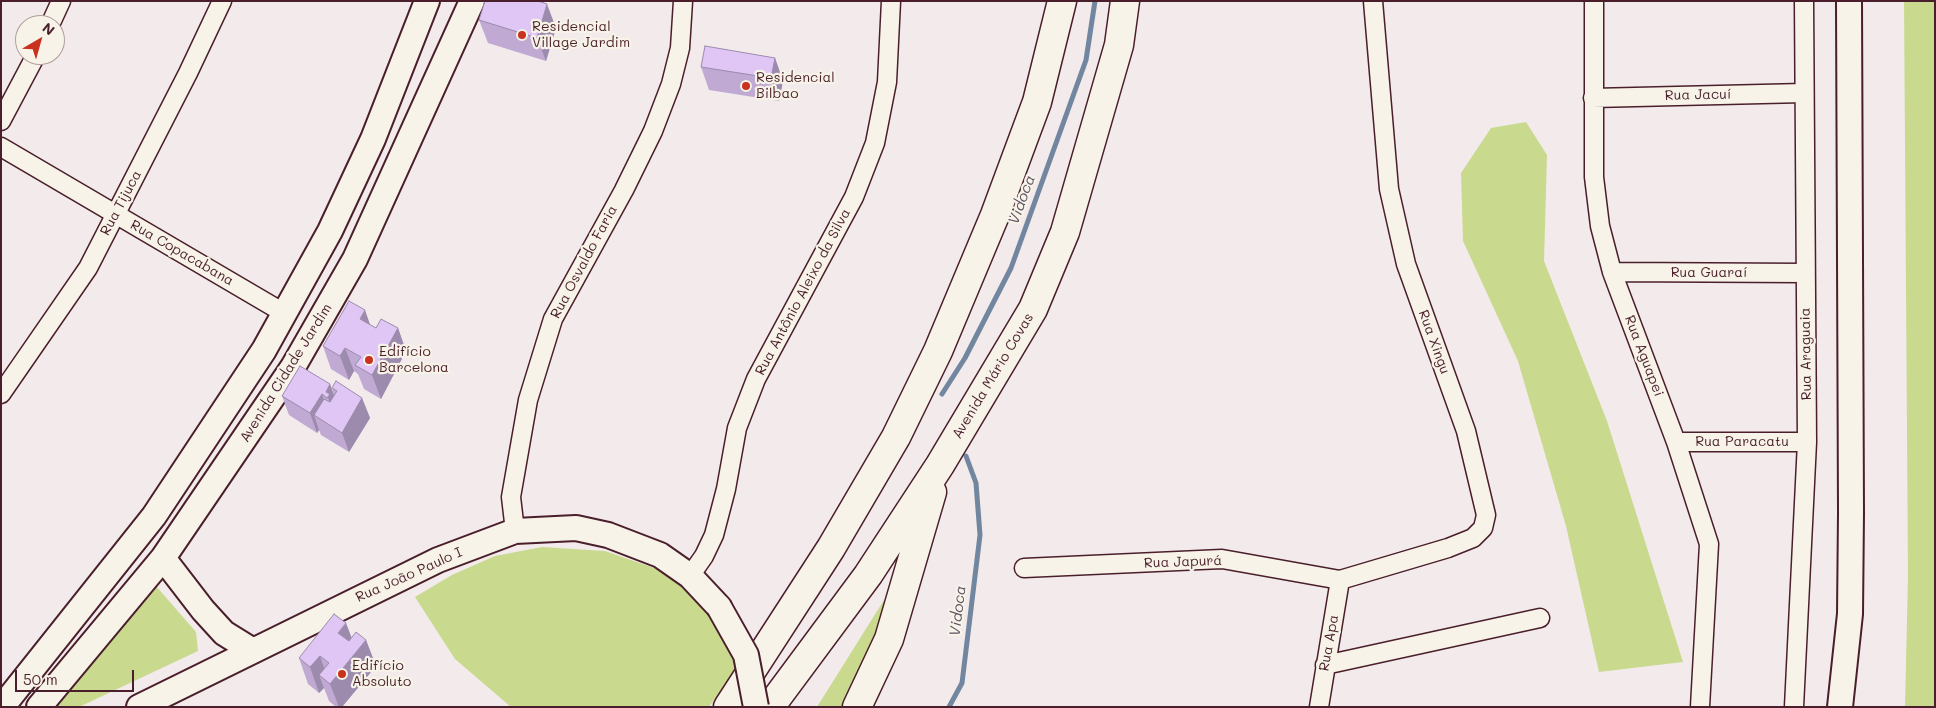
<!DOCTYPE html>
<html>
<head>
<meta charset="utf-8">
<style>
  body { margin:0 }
  #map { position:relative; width:1936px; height:708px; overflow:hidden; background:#f2eaeb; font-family:Mali,sans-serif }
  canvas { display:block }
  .frame { position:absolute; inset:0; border:2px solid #4a1f2b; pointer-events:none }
  .north { position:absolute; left:15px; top:15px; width:50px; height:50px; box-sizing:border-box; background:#f7f3e8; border:1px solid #b29e9c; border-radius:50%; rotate:38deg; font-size:14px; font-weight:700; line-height:20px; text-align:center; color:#4a1f2b }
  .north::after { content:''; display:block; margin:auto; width:18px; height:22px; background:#c8321e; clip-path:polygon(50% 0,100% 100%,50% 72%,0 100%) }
  .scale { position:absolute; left:15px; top:670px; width:119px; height:22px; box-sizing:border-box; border:2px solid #4a1f2b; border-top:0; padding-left:6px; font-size:15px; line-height:18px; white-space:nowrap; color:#4a1f2b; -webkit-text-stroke:4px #f7f3e8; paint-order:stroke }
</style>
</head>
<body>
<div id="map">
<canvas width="1936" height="708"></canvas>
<div class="frame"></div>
<div class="north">N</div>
<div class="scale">50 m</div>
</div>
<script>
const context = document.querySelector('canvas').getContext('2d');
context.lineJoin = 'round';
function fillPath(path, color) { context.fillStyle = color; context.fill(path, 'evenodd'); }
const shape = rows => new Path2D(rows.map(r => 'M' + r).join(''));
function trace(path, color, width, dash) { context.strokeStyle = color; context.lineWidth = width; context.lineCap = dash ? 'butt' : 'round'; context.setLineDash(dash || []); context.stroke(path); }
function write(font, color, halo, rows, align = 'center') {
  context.font = font + ' Mali,sans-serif'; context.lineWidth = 4.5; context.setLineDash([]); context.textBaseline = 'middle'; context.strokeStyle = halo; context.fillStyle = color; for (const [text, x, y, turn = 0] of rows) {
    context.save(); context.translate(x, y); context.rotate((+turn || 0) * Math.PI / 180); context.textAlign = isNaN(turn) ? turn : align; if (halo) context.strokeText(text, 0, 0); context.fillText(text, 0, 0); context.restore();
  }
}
fillPath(shape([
  [1904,1,1935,1,1935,707,1905,707,1908,576],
  [1526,122,1547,155,1544,261,1607,421,1683,662,1599,672,1566,526,1518,361,1463,241,1461,173,1491,128],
  [542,547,605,551,654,568,690,592,714,621,739,664,709,707,511,707,455,659,415,597,452,575,495,556],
  [156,586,196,632,198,651,79,707,39,707],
  [884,600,885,633,844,707,817,707]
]), '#c9da8e');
trace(shape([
  [942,394,965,358,1011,268,1086,60,1095,1],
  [949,707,962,683,980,535,976,483,966,456]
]), '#72879f', 5);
const street = shape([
  [1594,1,1594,177,1600,226,1612,272,1676,442,1709,544,1700,707],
  [50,25,61,1],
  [1593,98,1804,93],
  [1,121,36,55],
  [1,147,284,313],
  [1612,272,1805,273],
  [1,394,88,268,188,73,222,1],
  [1676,442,1807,442],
  [515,531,511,497,528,400,553,319,624,190,653,131,671,84,680,48,683,1],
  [1024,568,1222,559,1340,580,1448,548,1473,538,1483,528,1486,515,1466,431,1406,264,1389,189,1373,1],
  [690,576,704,556,714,535,726,489,737,428,756,379,854,197,875,143,887,82,891,1],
  [1325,665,1540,618],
  [1319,707,1340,580],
  [1794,707,1807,442,1804,1]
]);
const secondary = shape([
  [163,558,203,610,224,633,253,651],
  [2,707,154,516,264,350,330,231,373,139,427,1],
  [39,707,163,558,293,367,355,259,472,1],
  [139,707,438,560,515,531,576,528,608,535,660,555,690,576,719,607],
  [1840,707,1850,614,1851,513,1849,1]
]);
const highway = shape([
  [728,707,831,548,896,437,938,351,995,215,1037,102,1062,1],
  [770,707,868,575,940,465,1033,309,1065,232,1119,45,1125,1],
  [857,707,889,639,932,492]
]);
trace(street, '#4a1f2b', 21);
trace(secondary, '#4a1f2b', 28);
trace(highway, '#4a1f2b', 31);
trace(street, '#f7f3e8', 18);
trace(secondary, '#f7f3e8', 24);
trace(highway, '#f7f3e8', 28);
const secondaryBridge = shape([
  [719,607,746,655,756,707]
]);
trace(secondaryBridge, '#4a1f2b', 28, []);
trace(secondaryBridge, '#f7f3e8', 24);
fillPath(shape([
  [479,20,556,28,546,61,488,43],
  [775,58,783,81,779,101,709,90,701,67],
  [370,325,376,328,398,328,406,351,381,399,364,389,358,374,354,371,349,380,331,369,323,346],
  [330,384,334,396,332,388,362,398,370,418,349,452,321,435,319,430,317,433,289,415,282,396],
  [351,637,366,640,376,666,342,707,336,707,329,701,324,688,319,693,308,684,299,658]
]), '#c0aad3');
fillPath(shape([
  [547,4,556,28,546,61,537,38],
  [775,58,783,81,779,101,771,78],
  [365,310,373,333,360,319],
  [398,328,406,351,381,399,372,375],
  [345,348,354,371,349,380,340,356],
  [330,384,337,404,335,417,326,392],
  [322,394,329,414,314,415,319,430,317,433,310,413],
  [362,398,370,418,349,452,342,433],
  [346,623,356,649,338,633],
  [366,640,376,666,342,707,339,707,330,684],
  [320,656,329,682,319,675,324,688,319,693,310,667]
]), '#9c8bac');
const building = shape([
  [485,1,538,1,547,4,537,38,479,20,485,1],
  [705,46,775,58,771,78,701,67,705,46],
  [349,301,365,310,360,319,376,328,381,319,398,328,372,375,355,365,361,357,345,348,340,356,323,346,349,301],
  [300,366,330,384,326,392,330,394,327,398,322,394,310,413,282,396,300,366],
  [336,381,362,398,342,433,314,415,324,399,330,402,337,391,332,388,336,381],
  [334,614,346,623,338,633,349,641,356,632,366,640,330,684,319,675,329,663,320,656,310,667,299,658,334,614]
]);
fillPath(building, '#dfc6f5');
trace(building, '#9c8bac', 1);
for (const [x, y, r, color] of [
  [522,35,5,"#c8321e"],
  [746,86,5,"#c8321e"],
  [369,360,5,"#c8321e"],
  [342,674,5,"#c8321e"]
]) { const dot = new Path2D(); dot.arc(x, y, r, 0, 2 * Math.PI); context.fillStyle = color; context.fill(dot); trace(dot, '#f7f3e8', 2); }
write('14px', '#4a1f2b', '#f7f3e8', [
  ["Residencial",532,27],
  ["Village Jardim",532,43],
  ["Residencial",756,78],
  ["Bilbao",756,94],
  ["Edifício",379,352],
  ["Barcelona",379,368],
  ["Edifício",352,666],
  ["Absoluto",352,682]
], 'left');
write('14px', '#4a1f2b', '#f7f3e8', [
  ["Rua Jacuí",1698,95,-1],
  ["Rua Tijuca",121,203,-62],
  ["Rua Copacabana",182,253,30],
  ["Rua Osvaldo Faria",584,262,-62],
  ["Rua Guaraí",1709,273],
  ["Rua Antônio Aleixo da Silva",803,292,-62],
  ["Rua Xingu",1434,342,70],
  ["Rua Araguaia",1806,354,-91],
  ["Rua Aguapei",1644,356,69],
  ["Avenida Cidade Jardim",286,373,-58],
  ["Avenida Mário Covas",993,376,-59],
  ["Rua Paracatu",1742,442],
  ["Rua Japurá",1183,562,-2],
  ["Rua João Paulo I",409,575,-24],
  ["Rua Apa",1329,643,-80]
]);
write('italic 15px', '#5e5365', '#f7f3e8', [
  ["Vidoca",1022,200,-70],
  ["Vidoca",958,611,-83]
]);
</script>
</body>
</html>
